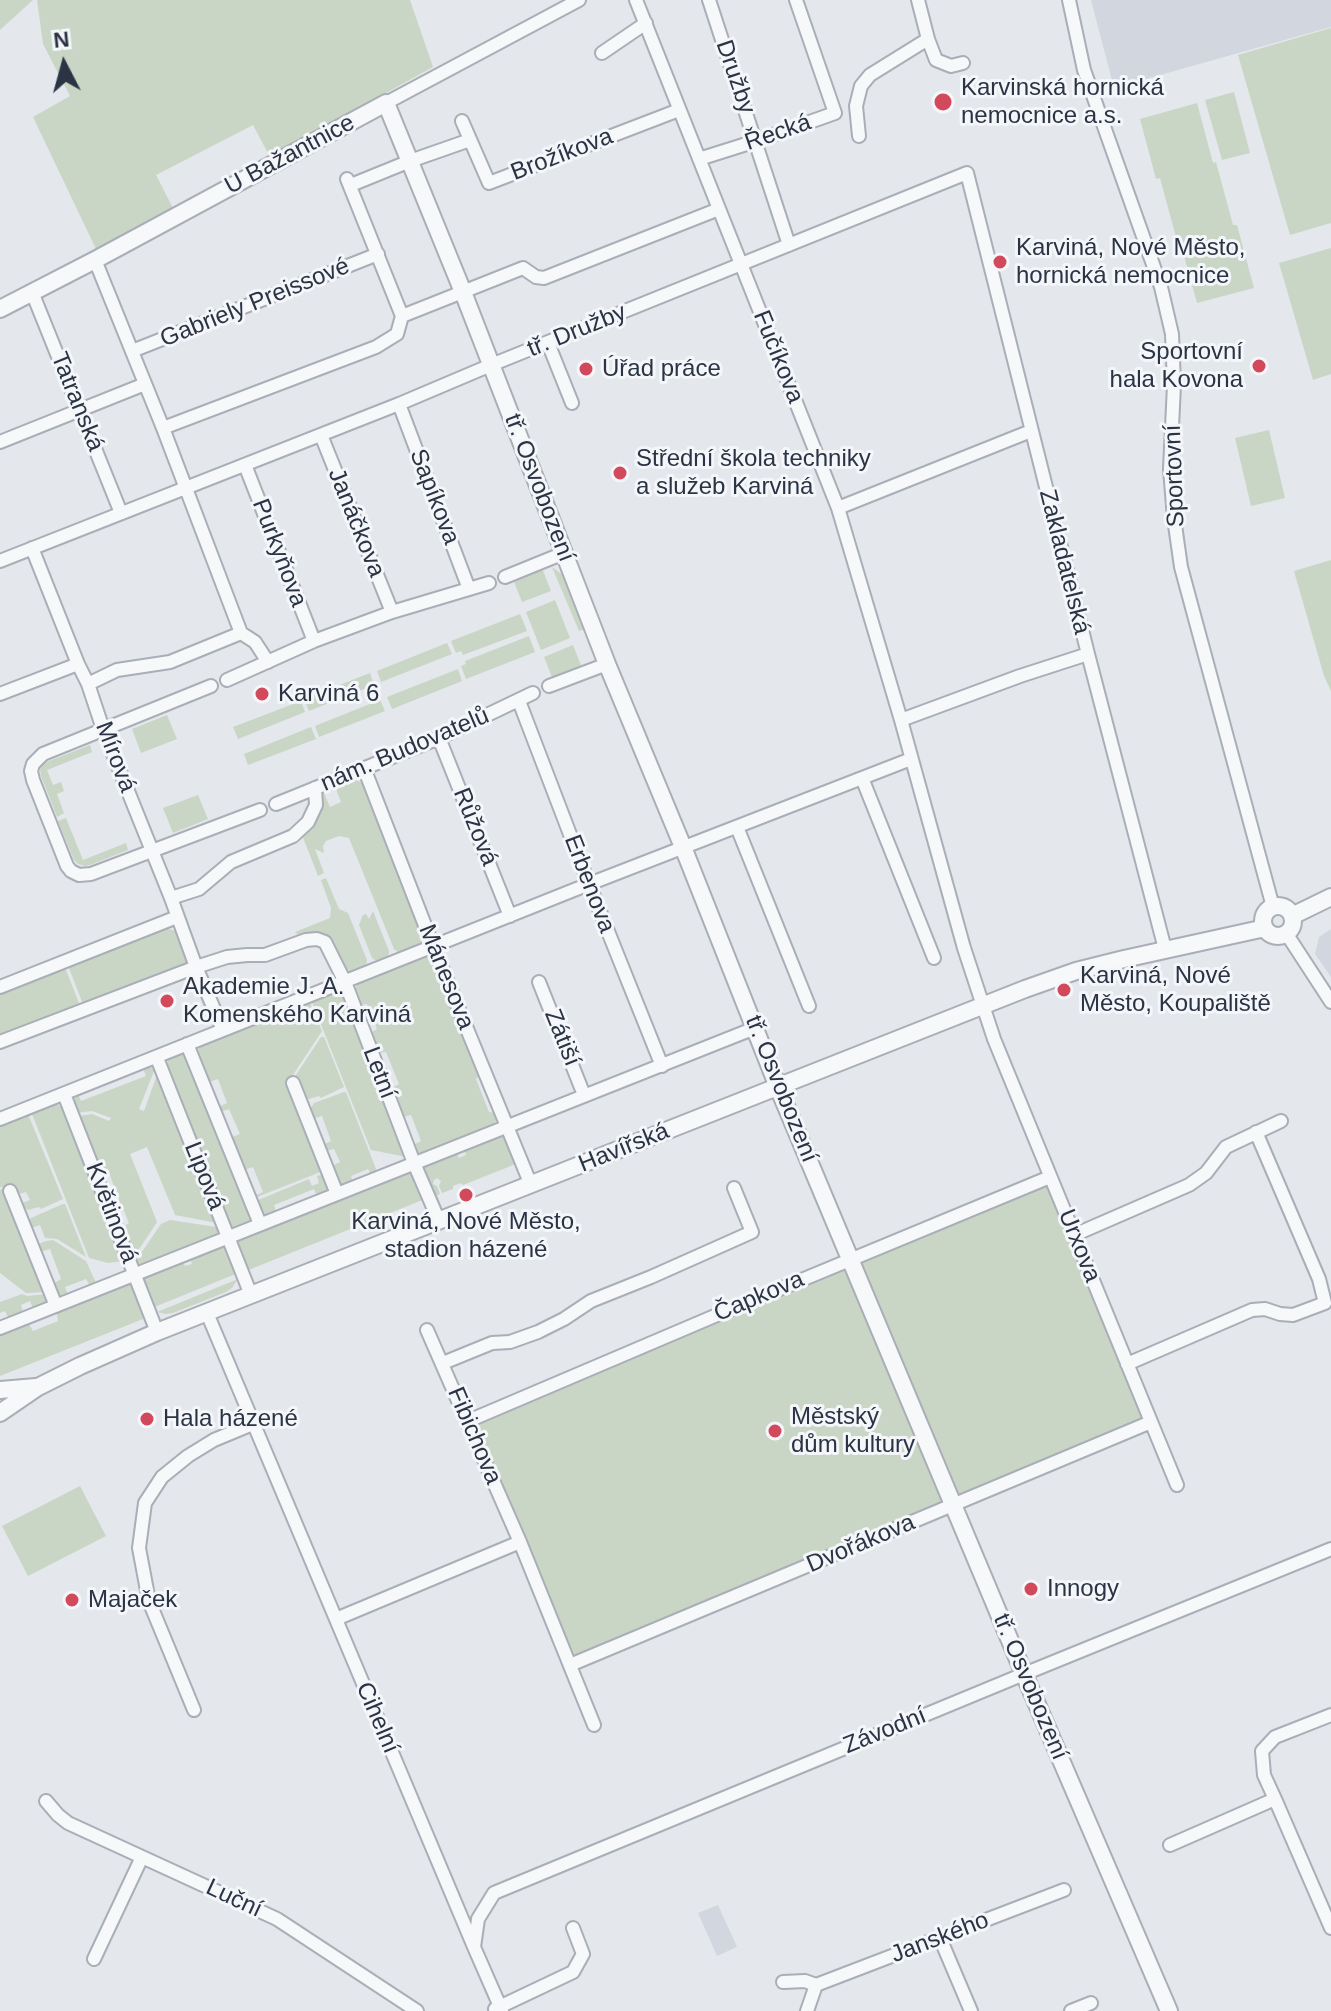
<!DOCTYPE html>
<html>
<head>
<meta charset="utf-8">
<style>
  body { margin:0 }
  #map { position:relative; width:1331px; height:2011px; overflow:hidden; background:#e4e7ec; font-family:Helvetica,sans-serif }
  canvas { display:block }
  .north { position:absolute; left:24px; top:24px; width:80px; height:80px; -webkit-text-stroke:6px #f4f6f9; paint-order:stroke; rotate:354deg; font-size:22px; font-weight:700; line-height:32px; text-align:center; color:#2b3445 }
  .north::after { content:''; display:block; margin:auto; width:28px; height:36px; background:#2b3445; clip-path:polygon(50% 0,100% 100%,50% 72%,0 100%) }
</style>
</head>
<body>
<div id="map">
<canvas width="1331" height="2011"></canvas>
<div class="north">N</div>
</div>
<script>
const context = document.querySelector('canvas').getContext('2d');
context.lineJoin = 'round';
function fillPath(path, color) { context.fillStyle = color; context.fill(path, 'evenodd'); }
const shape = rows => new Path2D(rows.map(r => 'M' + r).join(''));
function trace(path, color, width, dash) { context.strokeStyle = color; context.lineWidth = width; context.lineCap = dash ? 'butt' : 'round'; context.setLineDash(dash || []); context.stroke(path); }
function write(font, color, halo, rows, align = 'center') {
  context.font = font + ' Helvetica,sans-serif'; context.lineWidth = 6; context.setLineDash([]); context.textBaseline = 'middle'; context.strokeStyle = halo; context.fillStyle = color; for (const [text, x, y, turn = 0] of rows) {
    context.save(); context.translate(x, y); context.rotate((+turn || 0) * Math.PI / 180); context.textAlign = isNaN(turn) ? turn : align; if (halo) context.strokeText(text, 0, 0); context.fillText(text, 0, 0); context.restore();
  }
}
fillPath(shape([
  [1091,0,1331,0,1331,27,1114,88],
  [1331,929,1331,977,1315,954,1319,937],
  [718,1905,737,1947,717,1956,698,1913]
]), '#d2d6de');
fillPath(shape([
  [0,0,33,0,0,30],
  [37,0,410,0,433,67,270,157,253,125,156,175,173,208,96,249,33,117,70,96,43,44],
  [1331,28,1331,223,1290,235,1238,55],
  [1234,92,1250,153,1222,160,1205,100],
  [1197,103,1213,163,1216,162,1233,225,1237,225,1254,288,1197,303,1180,241,1177,241,1160,178,1156,179,1140,119],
  [1331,248,1331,374,1313,380,1279,263],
  [1269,430,1285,498,1251,506,1235,438],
  [1331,560,1331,691,1324,676,1294,571],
  [552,567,563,575,585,629,579,631],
  [542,568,551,591,522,602,513,579],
  [555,600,570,638,541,650,526,612],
  [520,614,527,631,463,655,461,651,456,653,451,641],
  [529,636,535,652,466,679,461,666,466,664,465,661],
  [447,643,452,654,381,682,377,671],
  [573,645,582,668,553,680,544,657],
  [458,669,462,681,392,709,387,697],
  [370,673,374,685,309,711,304,699],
  [380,700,385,711,319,737,315,726],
  [301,701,305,712,238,739,233,727],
  [167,715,177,739,141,753,132,729],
  [311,727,316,739,248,765,244,754],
  [90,745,92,752,47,770,53,785,61,782,64,791,57,794,64,813,57,817,41,776,40,769,44,763],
  [356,780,365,784,424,939,422,943,399,953,394,949,349,838,339,836,326,841,323,846,324,853,315,849,324,873,318,876,302,835,321,796,324,793,330,807,341,802,336,789],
  [198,795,208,819,173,833,163,808],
  [66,818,83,860,126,843,128,850,90,865,85,866,78,864,74,860,58,821],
  [326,878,339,909,348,913,367,960,366,966,353,972,347,970,343,966,334,944,325,935,313,933,299,936,295,932,330,918,331,908,321,880],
  [373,911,389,951,388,958,378,962,372,958,359,925,363,915,366,914,369,919],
  [165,926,166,928,176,931,189,966,84,1007,67,963],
  [420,957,427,957,433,959,481,1074,476,1079,489,1112,496,1113,497,1116,494,1128,423,1156,414,1150,415,1144,421,1141,411,1115,403,1117,391,1091,393,1087,399,1084,386,1052,378,1053,370,1033,377,1029,367,1004,359,1005,354,990,360,981],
  [64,965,81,1008,0,1039,0,990],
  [331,993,339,994,345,998,407,1157,371,1150,312,1002,313,1001],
  [307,1002,310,1003,322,1031,293,1075,288,1077,324,1169,323,1171,252,1199,254,1196,263,1192,253,1167,244,1170,230,1138,240,1134,229,1109,220,1112,218,1107,227,1103,218,1079,209,1082,197,1056,197,1052,201,1045],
  [321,1037,324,1037,344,1087,321,1098,319,1096,309,1099,303,1097,294,1078],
  [178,1053,187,1055,252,1216,248,1225,235,1229,228,1224,166,1065,170,1057],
  [148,1067,154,1069,154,1071,139,1109,144,1111,157,1075,217,1223,175,1215,147,1147,130,1154,157,1222,134,1257,121,1228,129,1223,124,1211,115,1212,113,1204,119,1200,108,1170,100,1172,79,1116,92,1114,109,1121,111,1118,92,1111,76,1113,73,1108,74,1101,76,1096,79,1096,81,1101,146,1076,143,1068],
  [344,1092,346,1092,378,1174,372,1177,368,1169,351,1176,354,1184,344,1187,338,1184,332,1166,340,1162,334,1149,325,1151,323,1145,331,1141,322,1116,312,1119,309,1111,314,1103],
  [55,1103,65,1109,123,1261,108,1263,89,1258,32,1114,34,1111],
  [28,1114,63,1199,41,1209,39,1207,28,1210,20,1204,30,1200,26,1192,16,1195,10,1188,0,1187,0,1124],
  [500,1135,506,1139,516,1164,463,1185,461,1183,453,1186,453,1189,442,1193,439,1186,441,1181,437,1178,434,1180,433,1184,437,1186,440,1194,434,1197,424,1173,424,1166,455,1149,459,1158,466,1155,463,1146],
  [407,1170,412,1172,425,1199,246,1271,235,1241],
  [324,1174,329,1189,328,1193,318,1198,314,1189,274,1205,277,1214,263,1216,256,1201,309,1179,312,1186,319,1183,317,1176],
  [1048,1184,1145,1420,575,1657,476,1424],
  [2,1189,4,1193,8,1191,46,1292,26,1293,0,1273,0,1190],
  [63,1204,65,1204,86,1257,57,1239,45,1238,40,1225,31,1228,28,1222,31,1218],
  [170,1220,217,1227,219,1228,217,1235,215,1238,144,1267,139,1266,135,1263,137,1259,161,1224],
  [53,1240,86,1261,97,1285,90,1286,86,1279,65,1287,68,1295,59,1299,53,1284,61,1279,50,1249,40,1252,36,1245,46,1241],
  [221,1245,228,1250,238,1273,152,1308,143,1285,145,1275,182,1259,185,1266,192,1264,189,1256],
  [238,1279,232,1288,226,1292,173,1313,166,1314,157,1312],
  [126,1282,132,1284,136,1288,144,1315,143,1319,0,1376,0,1331,27,1321,33,1331,58,1321,56,1310],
  [22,1294,27,1296,47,1294,49,1303,34,1312,30,1301,21,1305,23,1312,21,1317,19,1313,11,1316,13,1320,9,1319,5,1311,0,1313,0,1302],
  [80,1486,106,1536,28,1576,2,1526]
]), '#c9d6c5');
const minor = shape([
  [636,0,838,508,901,720,964,948,994,1039,1177,1485],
  [709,0,789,245],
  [918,0,928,39,936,60,951,66,963,63],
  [1069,0,1084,70,1161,287,1172,334,1174,385,1170,469,1174,518,1181,567,1273,907],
  [602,53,646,23],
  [386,103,579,0],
  [462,121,489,183,679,110],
  [859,136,856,106,861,86,870,75,928,39],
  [699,159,756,141,835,113,796,0],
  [347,179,402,316],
  [351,185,410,161,470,140],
  [95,260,163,428,241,633],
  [32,292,121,513],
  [402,316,523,268,536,277,544,278,719,209],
  [548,343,572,403],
  [132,351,378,254],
  [399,404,469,589],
  [163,428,376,347,397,334,402,316],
  [321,435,392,612],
  [0,442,145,384],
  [245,465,314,641],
  [838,508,1031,431],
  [32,548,78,664,88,684,103,729,171,898,196,967,223,1030],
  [0,561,399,404,491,365,967,173,1088,654,1165,949],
  [505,577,564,553],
  [241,633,255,642,268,662],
  [227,680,314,641,392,612,489,583],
  [88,684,117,670,170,662,241,633],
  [211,686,43,754,33,764,31,771,33,780,67,866,71,871,79,875,91,874,260,810],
  [549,686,607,664],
  [0,694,78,664],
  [519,701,589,884,662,1066],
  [901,720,1020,676,1088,654],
  [439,738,510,916],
  [364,768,433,946,531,1185],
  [862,778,934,958],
  [276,804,439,738,533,693],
  [737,827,809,1006],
  [171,898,199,889,231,862,293,836,308,822,316,805,315,788],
  [1286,933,1331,1002],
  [539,982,584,1095],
  [0,987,177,917],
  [0,1042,196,967,227,957,247,955,265,955,306,940,317,939,325,942,345,982,414,1163,439,1221],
  [187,1044,260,1224],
  [157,1058,251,1295],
  [293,1083,337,1194],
  [64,1094,157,1332],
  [0,1119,589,884,911,759],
  [10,1191,56,1306],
  [1074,1235,1189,1185,1206,1173,1226,1147,1281,1121],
  [207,1313,474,1947,502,2011],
  [0,1328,755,1028],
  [427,1330,520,1542,594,1725],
  [443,1363,492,1343,510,1342,538,1332,564,1319,591,1301,651,1277,752,1232,734,1188],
  [1127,1364,1252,1310,1265,1309,1280,1314,1293,1315,1325,1303,1319,1279,1256,1132],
  [468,1421,717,1315,1050,1177],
  [336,1619,520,1542],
  [570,1665,1151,1422],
  [194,1710,149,1601,139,1548,145,1503,162,1477,188,1456,214,1440,255,1423],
  [1275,1799,1331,1928],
  [46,1801,58,1815,68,1823,277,1919,417,2011],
  [1170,1845,1275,1799,1264,1775,1262,1751,1275,1737,1331,1715],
  [940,1938,971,2011],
  [474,1947,478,1919,494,1893,1024,1674,1331,1549],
  [94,1959,142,1857],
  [783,1982,805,1981,816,1985,807,2011],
  [816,1985,1064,1890],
  [495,2009,573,1972,583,1954,573,1928],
  [1071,2011,1091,2003]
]);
const tertiary = shape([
  [0,309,95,260,386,103,463,292,607,664,683,847,778,1087,1024,1674,1169,2011],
  '1263 921a15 15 0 1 1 30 0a15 15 0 1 1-30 0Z',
  [1292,916,1331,897],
  [0,1390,36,1387],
  [0,1413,38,1387,80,1366,157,1332,1025,989,1076,971,1124,959,1265,928]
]);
trace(minor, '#a9aeb7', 16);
trace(tertiary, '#a9aeb7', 20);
trace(minor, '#f7f8fa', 12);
trace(tertiary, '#f7f8fa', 16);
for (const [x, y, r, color] of [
  [943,102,10,"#d1495b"],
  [1000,262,8,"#d1495b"],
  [1259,366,8,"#d1495b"],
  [586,369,8,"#d1495b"],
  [620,473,8,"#d1495b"],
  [262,694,8,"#d1495b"],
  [1064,990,8,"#d1495b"],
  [167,1001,8,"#d1495b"],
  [466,1195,8,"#d1495b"],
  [147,1419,8,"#d1495b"],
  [775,1431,8,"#d1495b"],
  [1031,1589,8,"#d1495b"],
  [72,1600,8,"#d1495b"]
]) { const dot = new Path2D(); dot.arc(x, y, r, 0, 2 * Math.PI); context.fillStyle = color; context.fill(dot); trace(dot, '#f4f6f9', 3); }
write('24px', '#2b3445', '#f4f6f9', [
  ["Družby",735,77,71],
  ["Řecká",778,133,-19],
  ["U Bažantnice",290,155,-28],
  ["Brožíkova",562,155,-21],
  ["Gabriely Preissové",255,303,-22],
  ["tř. Družby",577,331,-22],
  ["Fučíkova",778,357,68],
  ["Tatranská",77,402,68],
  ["Sportovní",1175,476,-92],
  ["tř. Osvobození",539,488,69],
  ["Sapíkova",434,497,69],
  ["Janáčkova",356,523,68],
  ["Purkyňova",279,553,69],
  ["Zakladatelská",1064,562,76],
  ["nám. Budovatelů",405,750,-23],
  ["Mírová",115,757,69],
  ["Růžová",475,827,68],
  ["Erbenova",589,884,69],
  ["Mánesova",446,977,68],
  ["Zátiší",562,1038,68],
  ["Letní",379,1073,69],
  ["tř. Osvobození",781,1089,68],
  ["Havířská",624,1148,-22],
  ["Lipová",204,1176,68],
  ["Květinová",111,1213,69],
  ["Urxova",1079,1246,68],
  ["Čapkova",759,1297,-23],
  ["Fibichova",474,1436,67],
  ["Dvořákova",861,1544,-23],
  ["tř. Osvobození",1030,1687,67],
  ["Cihelní",377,1718,67],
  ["Závodní",885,1731,-22],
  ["Luční",234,1899,25],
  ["Janského",940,1938,-21]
]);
write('24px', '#2b3445', '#f4f6f9', [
  ["Karvinská hornická",961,88],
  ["nemocnice a.s.",961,116],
  ["Karviná, Nové Město,",1016,248],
  ["hornická nemocnice",1016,276],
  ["Sportovní",1243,352,"right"],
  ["hala Kovona",1243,380,"right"],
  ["Úřad práce",602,369],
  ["Střední škola techniky",636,459],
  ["a služeb Karviná",636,487],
  ["Karviná 6",278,694],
  ["Karviná, Nové",1080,976],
  ["Město, Koupaliště",1080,1004],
  ["Akademie J. A.",183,987],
  ["Komenského Karviná",183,1015],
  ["Karviná, Nové Město,",466,1222,"center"],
  ["stadion házené",466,1250,"center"],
  ["Městský",791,1417],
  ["dům kultury",791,1445],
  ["Hala házené",163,1419],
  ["Innogy",1047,1589],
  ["Majaček",88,1600]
], 'left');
</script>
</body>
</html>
